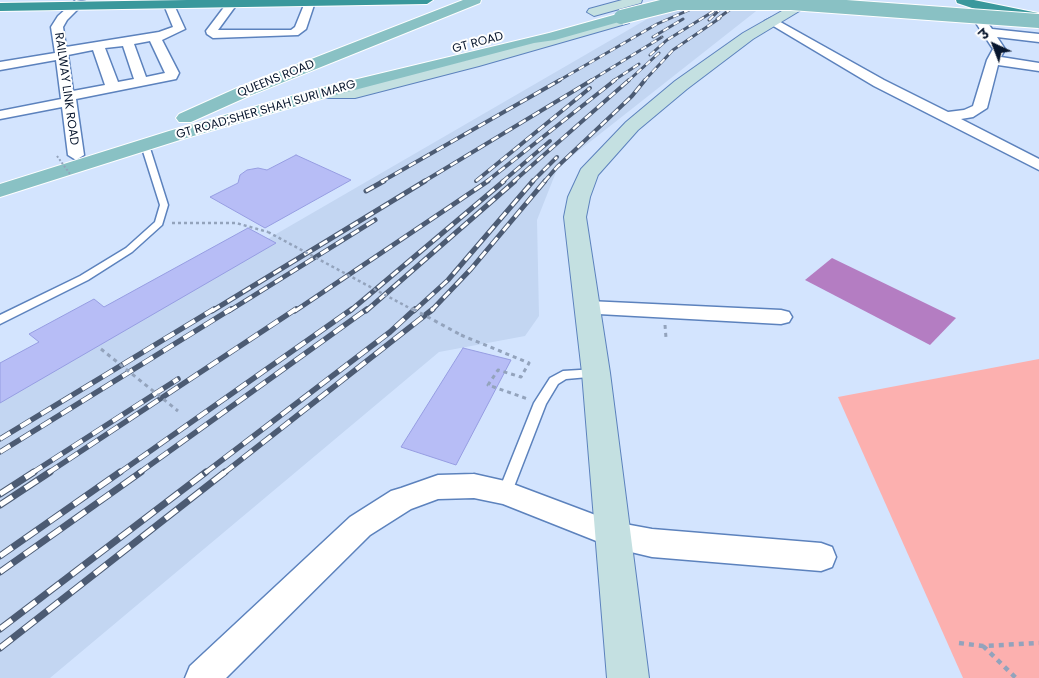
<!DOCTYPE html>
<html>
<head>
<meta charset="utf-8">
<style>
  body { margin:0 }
  #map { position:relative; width:1039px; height:678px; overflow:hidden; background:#d3e4fe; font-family:Poppins,"Noto Sans Devanagari",sans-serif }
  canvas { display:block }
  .north { position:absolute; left:969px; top:20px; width:50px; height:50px; -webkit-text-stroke:4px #fff; paint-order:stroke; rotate:317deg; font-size:14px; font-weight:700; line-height:20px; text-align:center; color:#08162d }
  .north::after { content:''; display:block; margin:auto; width:18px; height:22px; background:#08162d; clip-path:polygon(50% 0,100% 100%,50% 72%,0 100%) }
</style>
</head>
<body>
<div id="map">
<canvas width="1039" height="678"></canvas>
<div class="north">उ</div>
</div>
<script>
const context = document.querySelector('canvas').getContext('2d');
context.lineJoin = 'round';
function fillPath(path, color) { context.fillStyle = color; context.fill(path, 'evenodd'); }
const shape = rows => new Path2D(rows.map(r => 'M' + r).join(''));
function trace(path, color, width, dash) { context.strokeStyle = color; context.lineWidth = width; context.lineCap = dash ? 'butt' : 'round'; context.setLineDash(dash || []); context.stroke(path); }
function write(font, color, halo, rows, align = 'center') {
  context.font = font + ' Poppins,sans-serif'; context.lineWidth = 4; context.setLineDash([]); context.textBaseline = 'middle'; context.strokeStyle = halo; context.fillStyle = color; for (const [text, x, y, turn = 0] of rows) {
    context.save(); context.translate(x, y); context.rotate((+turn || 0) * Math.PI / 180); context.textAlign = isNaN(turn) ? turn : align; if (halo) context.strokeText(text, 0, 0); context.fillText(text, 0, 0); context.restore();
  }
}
fillPath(shape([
  [760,8,558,167,537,220,539,316,525,336,439,352,50,678,0,678,0,394,661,11]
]), '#c3d6f2');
fillPath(shape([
  [1039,359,1039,678,963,678,838,397]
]), '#fcb0af');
fillPath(shape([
  [832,258,956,318,930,345,805,280]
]), '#b47dc2');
const building = shape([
  [296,155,351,180,265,228,210,197,238,183,240,175,247,170,258,168,267,170,296,155],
  [248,228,276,243,0,403,0,363,39,342,29,334,94,299,104,307,248,228],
  [463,348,511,360,456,465,401,447,463,348]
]);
fillPath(building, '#b7bdf6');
trace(building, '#969de2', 1);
const lane = shape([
  [142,143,149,145,168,205,162,225,132,252,88,280,0,324,0,315,80,276,126,248,155,222,160,205,141,145,142,143],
  [596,369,600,370,602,373,600,376,566,379,558,384,546,404,510,497,505,499,500,497,498,493,534,403,550,378,563,371,596,369]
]);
const street = shape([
  [76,0,85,2,67,20,63,27,66,47,159,32,173,27,164,5,169,2,174,5,185,29,162,40,179,73,176,79,76,99,84,155,76,160,68,155,62,107,0,119,0,111,61,99,56,60,0,70,0,62,55,53,51,27,58,16,76,0],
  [150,41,165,73,146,77,134,44,150,41],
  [123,46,134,79,118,82,105,48,123,46],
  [93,50,105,85,73,91,68,55,93,50],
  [306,0,315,2,306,29,298,35,213,38,207,34,206,31,228,2,236,2,237,4,218,30,291,30,295,27,306,0],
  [980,17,984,18,992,29,1039,34,1039,42,997,37,1005,49,1001,57,1039,63,1039,71,998,65,987,108,973,117,961,119,1039,159,1039,170,874,86,765,21,771,18,775,19,884,80,948,112,964,110,973,106,987,60,993,49,974,20,980,17],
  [588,301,781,310,789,312,792,317,789,322,781,324,580,313,577,308,580,303,588,301],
  [474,474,505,481,614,522,652,529,821,543,832,547,836,557,832,567,821,571,652,557,614,548,503,504,474,498,438,499,411,509,370,535,226,678,185,678,190,666,350,517,391,491,401,488,438,475,474,474]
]);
const secondary = shape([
  [622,0,642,0,641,3,594,16,587,12,589,9,622,0],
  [796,3,803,7,801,10,753,39,687,89,638,130,598,175,590,197,586,217,610,373,649,678,607,678,582,373,564,217,568,197,581,169,626,122,675,81,743,33,796,3],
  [624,16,631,20,629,23,479,66,355,98,322,98,316,97,314,93,316,89,322,88,355,88,467,60,624,16]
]);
const primary = shape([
  [463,0,481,0,480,3,249,96,191,122,179,122,176,118,179,114,237,88,463,0],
  [621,13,626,14,628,17,626,20,555,40,534,43,328,97,183,139,0,197,0,184,169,131,316,89,549,33,621,13]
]);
const highway = shape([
  [187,0,433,0,427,4,0,11,0,3,187,0],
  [956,0,974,0,1033,12,1038,13,1039,17,1033,20,981,11,957,3,956,0]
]);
trace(lane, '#5c82bd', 3);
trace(street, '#5c82bd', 3);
trace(secondary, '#5c82bd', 2);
trace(primary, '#fff', 2);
trace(highway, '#fff', 2);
trace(shape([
  [172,223,236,223,268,232]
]), '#93a3bc', 2.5, [3, 3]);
trace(shape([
  [665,325,666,338],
  [461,335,529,363,521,377,498,370,488,385,528,399]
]), '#93a3bc', 3, [4, 4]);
trace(shape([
  [959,643,983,646,1039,643],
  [983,646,1016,678]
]), '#93a3bc', 4.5, [5, 5]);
fillPath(lane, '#fff');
fillPath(street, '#fff');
fillPath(secondary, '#c4e0e1');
fillPath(primary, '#89c1c4');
fillPath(highway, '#3a989c');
const railFar4 = shape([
  [717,19,743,0],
  [709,20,729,1],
  [653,37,683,19],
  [650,55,667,40,714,11],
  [558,81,657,24,712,0],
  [590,81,662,37],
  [613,81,639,64],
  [628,81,659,53],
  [644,81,673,50,720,18]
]);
const railFar3 = shape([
  [476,181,590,88],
  [381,182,560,80],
  [423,182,592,80],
  [486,182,615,80],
  [502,182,550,141],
  [513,182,629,80],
  [532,182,557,157],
  [544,182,557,167,632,96,645,80]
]);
const railFar2 = shape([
  [366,191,384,181],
  [212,311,425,181],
  [229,311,375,220],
  [295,311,488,181],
  [350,311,504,181],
  [366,311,515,181],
  [414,311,448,280,533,181],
  [431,311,471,269,545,181]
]);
const railFar1 = shape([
  [0,439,214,309],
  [0,452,231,309],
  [32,473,178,379],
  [48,473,296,309],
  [119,473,352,309],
  [139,473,367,309],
  [205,473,390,332,415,309],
  [224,473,433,309]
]);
const rail = shape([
  [0,494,34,472],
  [0,505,50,472],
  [0,556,120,472],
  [0,572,141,472],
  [0,629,206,472],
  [0,648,225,472]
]);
trace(railFar4, '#4c5b73', 3);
trace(railFar3, '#4c5b73', 4);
trace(railFar2, '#4c5b73', 5);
trace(railFar1, '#4c5b73', 5.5);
trace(rail, '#4c5b73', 7);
trace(railFar4, '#fff', 2, [6]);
trace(railFar3, '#fff', 2.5, [8]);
trace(railFar2, '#fff', 3, [9]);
trace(railFar1, '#fff', 4, [12]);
trace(rail, '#fff', 5, [15]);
const primaryBridge = shape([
  [621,17,677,3,791,3,1039,21]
]);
trace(primaryBridge, '#fff', 16, []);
trace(shape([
  [57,156,70,174]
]), '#93a3bc', 2, [2, 2]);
trace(shape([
  [268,232,415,311]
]), '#93a3bc', 2.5, [3, 3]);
trace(shape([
  [413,309,461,335],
  [101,349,178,411]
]), '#93a3bc', 3, [4, 4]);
trace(primaryBridge, '#89c1c4', 14);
write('12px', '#08162d', '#fff', [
  ["GT ROAD",478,43,-15],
  ["QUEENS ROAD",276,79,-22],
  ["RAILWAY LINK ROAD",66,89,82],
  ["GT ROAD;SHER SHAH SURI MARG",266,110,-16]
]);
</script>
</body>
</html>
